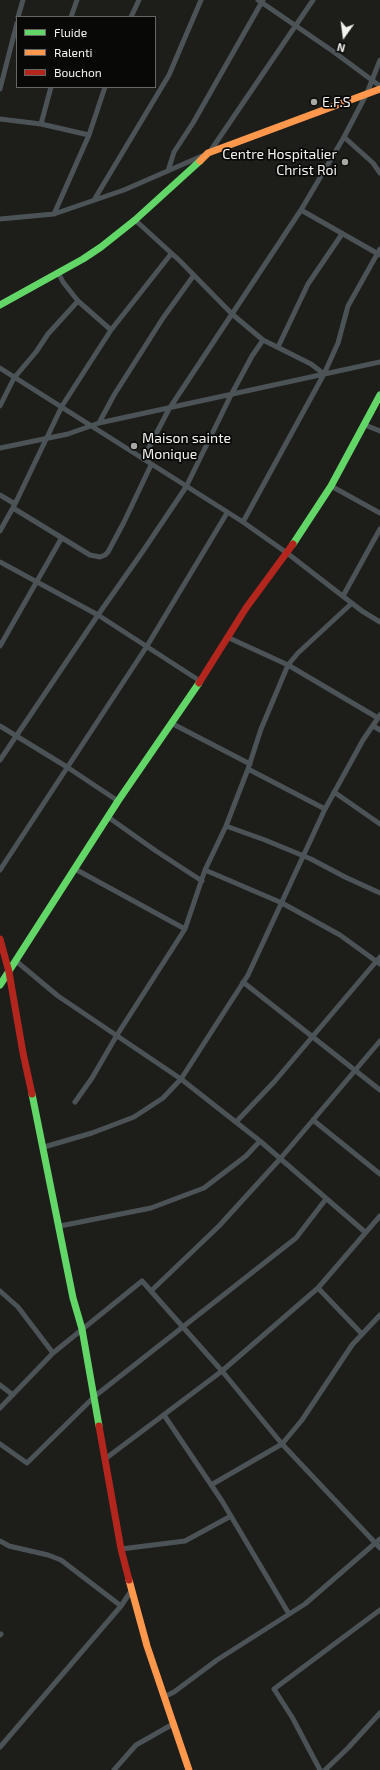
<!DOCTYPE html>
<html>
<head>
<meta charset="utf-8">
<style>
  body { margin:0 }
  #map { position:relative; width:380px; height:1770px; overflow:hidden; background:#1d1d1a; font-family:"Exo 2",sans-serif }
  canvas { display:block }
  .legend { position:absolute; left:16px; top:16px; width:140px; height:72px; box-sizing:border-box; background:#080806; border:1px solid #666664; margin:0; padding:5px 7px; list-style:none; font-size:12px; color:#f3f3f0 }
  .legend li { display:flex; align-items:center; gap:8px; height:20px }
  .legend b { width:20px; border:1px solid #666664 }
  .north { position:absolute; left:324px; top:16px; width:40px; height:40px; -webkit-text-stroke:3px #080806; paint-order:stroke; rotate:194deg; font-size:11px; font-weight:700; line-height:16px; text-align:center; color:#f3f3f0 }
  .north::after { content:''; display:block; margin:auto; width:14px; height:18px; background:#f3f3f0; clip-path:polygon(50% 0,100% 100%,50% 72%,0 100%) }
</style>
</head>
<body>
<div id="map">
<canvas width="380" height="1770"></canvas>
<ul class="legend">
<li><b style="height:5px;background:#63d668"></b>Fluide</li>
<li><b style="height:5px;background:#ff974d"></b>Ralenti</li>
<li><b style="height:5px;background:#b3261e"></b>Bouchon</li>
</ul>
<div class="north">N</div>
</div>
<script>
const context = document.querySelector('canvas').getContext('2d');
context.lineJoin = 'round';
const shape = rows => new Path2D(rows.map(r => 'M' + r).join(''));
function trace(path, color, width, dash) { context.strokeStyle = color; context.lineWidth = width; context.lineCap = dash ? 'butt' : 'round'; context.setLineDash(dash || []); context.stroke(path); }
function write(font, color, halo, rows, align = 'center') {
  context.font = font + ' "Exo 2",sans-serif'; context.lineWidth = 3.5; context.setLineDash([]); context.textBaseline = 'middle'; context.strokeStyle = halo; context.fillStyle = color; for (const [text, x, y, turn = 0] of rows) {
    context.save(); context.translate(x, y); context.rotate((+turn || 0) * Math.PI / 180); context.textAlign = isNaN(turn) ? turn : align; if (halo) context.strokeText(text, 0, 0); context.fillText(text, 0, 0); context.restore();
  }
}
trace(shape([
  [258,0,334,52,380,86],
  [18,17,23,0],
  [71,17,77,0],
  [131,17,139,0],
  [0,89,17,23],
  [0,119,41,124,89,135],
  [41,124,51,87],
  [344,137,373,163,380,173],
  [209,153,313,0],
  [168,171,174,152,193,123,263,0],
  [94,200,169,75,201,0],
  [301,210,380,255],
  [54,214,89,135,105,87],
  [0,219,54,214,124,190,202,156],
  [135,220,180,261,232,314,263,340,311,364,324,374],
  [58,272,63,282,78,301,111,330],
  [278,347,308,284,342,234],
  [0,368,243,522,287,553,362,611,380,622],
  [0,406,14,378,36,352,48,334,78,301],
  [99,423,114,395,163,318,194,275],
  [365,425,380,431],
  [0,448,68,434,99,423,380,362],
  [143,459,169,409,301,210,344,137,367,93,380,60],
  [331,486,380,513],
  [0,495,15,504],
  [13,508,90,555,100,557,105,555,108,552,124,522,151,465],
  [243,522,324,374,338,343,348,306,380,249],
  [0,531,15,504,62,406,111,330,171,254],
  [0,562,98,615,200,681],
  [343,596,380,529],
  [227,637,288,665,378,718],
  [0,646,61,539],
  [171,723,250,764],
  [0,726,67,767,118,801],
  [373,726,380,730],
  [0,760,98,615,143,551,186,487,231,395,252,356,263,340],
  [248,769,325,809],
  [334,792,380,824],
  [108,817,156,851,202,881],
  [226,826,265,840,311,859,345,877,380,893],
  [75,869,185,929],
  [0,870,147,646,227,513],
  [205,870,282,903,340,935,380,964],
  [16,961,58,996,181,1079,260,1141,365,1232],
  [243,982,380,1090],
  [75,1102,92,1078,117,1035,185,929,205,870,226,826,248,769,261,729,288,665,298,653,352,603],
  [313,1120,380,1174],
  [236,1122,274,1082,380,957],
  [44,1147,92,1133,134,1117,163,1098,181,1079,248,975,325,809,363,740,380,715],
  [60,1226,151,1208,204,1188,246,1156,260,1141],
  [318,1288,362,1334],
  [0,1291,18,1307,53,1353],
  [151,1291,219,1226,280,1159,380,1041],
  [0,1385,13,1395],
  [0,1408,53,1353,142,1281,222,1371,282,1444,380,1548],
  [164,1415,222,1501,289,1614],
  [0,1444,27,1463,95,1396,296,1238,326,1199],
  [105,1459,222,1371,318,1288,380,1216],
  [211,1485,282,1444,302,1420,352,1345,380,1315],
  [0,1541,9,1546,48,1555,61,1560,121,1606],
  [121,1549,185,1541,231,1516],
  [0,1635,1,1634],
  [164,1697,174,1692,217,1660,305,1604,380,1539],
  [0,1747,121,1606,131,1591],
  [114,1770,136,1745,173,1724],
  [320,1770,292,1717,274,1689,380,1610],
  [325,1770,348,1748,380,1713]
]), '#4b5357', 5);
trace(shape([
  [0,305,83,259,101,247,135,220,200,161],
  [293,544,331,486,380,395],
  [0,985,118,801,199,683],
  [32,1094,73,1298,82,1329,99,1426]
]), '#63d668', 7);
trace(shape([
  [200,161,208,153,380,89],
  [129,1580,147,1646,189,1770]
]), '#ff974d', 7);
trace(shape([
  [199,683,246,608,293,544],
  [0,939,9,972,23,1053,32,1094],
  [99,1426,121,1549,129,1580]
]), '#b3261e', 7);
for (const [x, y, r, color] of [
  [314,102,4,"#a8a8a5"],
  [345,162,4,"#a8a8a5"],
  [134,446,4,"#a8a8a5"]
]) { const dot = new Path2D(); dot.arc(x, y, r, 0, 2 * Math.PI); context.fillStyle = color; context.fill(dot); trace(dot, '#080806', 1.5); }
write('14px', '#f3f3f0', '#080806', [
  ["E.F.S",322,102],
  ["Centre Hospitalier",337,154,"right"],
  ["Christ Roi",337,170,"right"],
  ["Maison sainte",142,438],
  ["Monique",142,454]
], 'left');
</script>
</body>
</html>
